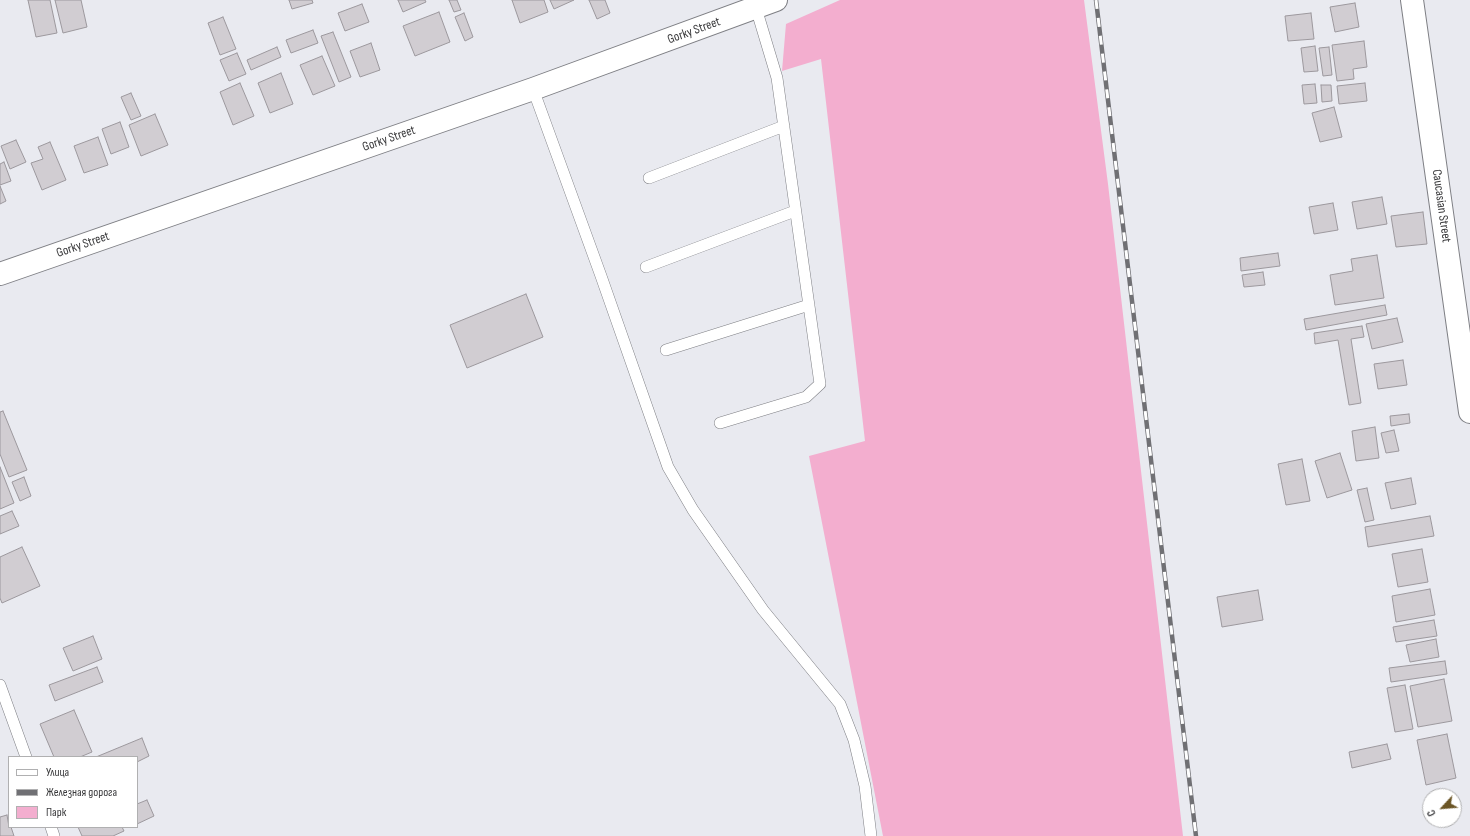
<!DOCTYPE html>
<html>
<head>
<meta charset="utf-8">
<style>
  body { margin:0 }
  #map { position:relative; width:1470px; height:836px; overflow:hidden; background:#e9eaf0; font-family:"Sofia Sans Condensed",sans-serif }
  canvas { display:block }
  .legend { position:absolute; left:8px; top:756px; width:130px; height:72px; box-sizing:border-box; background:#fff; border:1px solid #b0b0b1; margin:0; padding:5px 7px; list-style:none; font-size:12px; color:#39393b }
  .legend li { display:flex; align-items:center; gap:8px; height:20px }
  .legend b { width:20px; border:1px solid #b0b0b1 }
  .north { position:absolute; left:1422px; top:788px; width:40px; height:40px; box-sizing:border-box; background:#fff; border:1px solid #b0b0b1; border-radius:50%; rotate:244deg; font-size:11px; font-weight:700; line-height:16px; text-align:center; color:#39393b }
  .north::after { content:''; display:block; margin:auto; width:14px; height:18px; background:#6b5525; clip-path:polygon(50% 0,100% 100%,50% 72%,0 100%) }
</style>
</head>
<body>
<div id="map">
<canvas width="1470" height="836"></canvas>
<ul class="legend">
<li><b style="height:5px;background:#fff"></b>Улица</li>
<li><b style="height:5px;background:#707074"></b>Железная дорога</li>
<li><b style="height:11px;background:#f3aecf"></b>Парк</li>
</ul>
<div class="north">С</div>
</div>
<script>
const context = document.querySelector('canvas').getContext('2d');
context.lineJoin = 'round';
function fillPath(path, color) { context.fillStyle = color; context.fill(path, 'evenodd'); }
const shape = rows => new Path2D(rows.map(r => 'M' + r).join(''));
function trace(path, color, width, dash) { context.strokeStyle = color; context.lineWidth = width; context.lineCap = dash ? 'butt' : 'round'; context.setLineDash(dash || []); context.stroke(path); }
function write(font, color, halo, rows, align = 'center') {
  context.font = font + ' "Sofia Sans Condensed",sans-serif'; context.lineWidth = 3; context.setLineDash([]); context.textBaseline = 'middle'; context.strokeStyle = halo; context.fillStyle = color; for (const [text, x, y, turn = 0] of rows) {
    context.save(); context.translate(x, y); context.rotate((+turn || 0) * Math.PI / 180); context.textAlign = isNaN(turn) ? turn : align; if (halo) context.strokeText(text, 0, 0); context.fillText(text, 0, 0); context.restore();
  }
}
fillPath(shape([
  [840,0,1084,0,1108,184,1183,836,883,836,809,456,865,441,821,59,782,71,786,24]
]), '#f3aecf');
const building = shape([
  [28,0,50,0,57,33,36,37,28,0],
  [55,0,81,0,87,27,63,33,55,0],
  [289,0,312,0,313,3,292,9,289,0],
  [398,0,425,0,426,2,403,12,398,0],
  [449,0,457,0,461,10,454,12,449,0],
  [512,0,544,0,548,12,520,23,512,0],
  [550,0,574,0,554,9,550,0],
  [589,0,605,0,610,13,597,19,589,0],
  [1355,3,1359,27,1335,32,1330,7,1355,3],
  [362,4,369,22,345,31,338,13,362,4],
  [439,12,450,42,415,56,403,26,439,12],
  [464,13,473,37,465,41,455,17,464,13],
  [1311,13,1314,39,1288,41,1285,16,1311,13],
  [223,17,236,49,220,55,208,23,223,17],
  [313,30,318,43,291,53,286,40,313,30],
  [333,32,351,77,339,82,321,36,333,32],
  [1364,41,1367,67,1353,69,1354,79,1337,81,1332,45,1364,41],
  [371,43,380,70,360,77,350,51,371,43],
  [1315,46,1318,71,1304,72,1301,48,1315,46],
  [277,47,281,57,251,70,247,60,277,47],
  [1329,47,1332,75,1323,76,1319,48,1329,47],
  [237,53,246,74,229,81,220,60,237,53],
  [322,56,335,86,313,95,300,65,322,56],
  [281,73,293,104,270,113,258,83,281,73],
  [240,83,254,116,233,125,220,92,240,83],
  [1365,83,1367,101,1339,104,1337,86,1365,83],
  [1315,84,1317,103,1304,104,1302,85,1315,84],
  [1321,85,1331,85,1332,101,1322,102,1321,85],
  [131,93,141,116,131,120,121,97,131,93],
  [1334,107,1342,137,1320,142,1312,113,1334,107],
  [155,114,168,145,141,156,129,125,155,114],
  [120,122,129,147,111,154,102,129,120,122],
  [98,137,108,165,84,173,74,146,98,137],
  [16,140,26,162,10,169,1,146,16,140],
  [50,142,66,180,42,190,31,163,43,159,38,147,50,142],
  [4,162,11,181,0,185,0,164,4,162],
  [0,186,6,201,0,204,0,186],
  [1382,197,1387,224,1357,229,1352,202,1382,197],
  [1333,203,1338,230,1314,234,1309,207,1333,203],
  [1423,212,1427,244,1396,247,1391,216,1423,212],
  [1278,253,1280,266,1241,271,1240,258,1278,253],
  [1377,255,1384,298,1335,305,1330,275,1353,271,1351,259,1377,255],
  [1263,272,1265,285,1244,287,1242,275,1263,272],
  [526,294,543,337,467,368,450,325,526,294],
  [1385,305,1387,315,1306,330,1304,319,1385,305],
  [1397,318,1403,342,1372,349,1366,324,1397,318],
  [1362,326,1364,337,1351,339,1361,403,1349,405,1338,340,1315,344,1314,333,1362,326],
  [1403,360,1407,385,1378,389,1374,364,1403,360],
  [3,411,27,470,9,477,0,454,0,412,3,411],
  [1409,414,1410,423,1391,426,1390,416,1409,414],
  [1375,427,1379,458,1356,461,1352,431,1375,427],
  [1394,430,1399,451,1386,453,1381,433,1394,430],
  [1340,453,1352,490,1327,498,1315,461,1340,453],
  [1302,459,1310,501,1286,505,1278,464,1302,459],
  [0,467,14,503,0,509,0,467],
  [24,477,31,496,20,501,12,482,24,477],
  [1411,478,1416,504,1391,509,1385,483,1411,478],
  [1367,488,1374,520,1365,522,1357,490,1367,488],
  [12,511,19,526,0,534,0,516,12,511],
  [1430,516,1434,536,1368,547,1365,527,1430,516],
  [22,547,40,586,2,603,0,598,0,557,22,547],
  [1422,549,1428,582,1398,587,1392,554,1422,549],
  [1430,589,1435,615,1396,622,1392,596,1430,589],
  [1258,590,1263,620,1222,627,1217,597,1258,590],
  [1434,620,1437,636,1396,642,1393,627,1434,620],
  [93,636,102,659,73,671,63,648,93,636],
  [1436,639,1439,657,1410,662,1406,645,1436,639],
  [1445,661,1447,674,1391,682,1389,668,1445,661],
  [97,667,103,682,55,701,49,685,97,667],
  [1444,679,1452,721,1418,727,1410,686,1444,679],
  [1405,685,1413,729,1395,732,1387,688,1405,685],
  [74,710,92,752,80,757,54,757,40,724,74,710],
  [1447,734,1456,778,1426,785,1417,740,1447,734],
  [142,738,149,756,137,762,137,757,96,757,142,738],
  [1387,744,1391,759,1352,768,1349,752,1387,744],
  [147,800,154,816,137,824,137,804,147,800],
  [7,815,9,827,11,827,14,836,0,836,0,817,7,815],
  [78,827,122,827,124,831,113,836,82,836,78,827]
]);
fillPath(building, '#d1cdd2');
trace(building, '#9c989d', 1);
const lane = shape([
  [533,89,601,276,668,467,693,510,763,610,840,704,854,740,865,786,871,836],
  [649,178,784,126],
  [646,267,795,211],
  [666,350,809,305],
  [720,423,806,397,820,384,777,78,756,8],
  [0,685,26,757],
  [51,827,54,836]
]);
const street = shape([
  [1412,0,1470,412]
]);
const secondary = shape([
  [0,274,533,89,776,0]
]);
trace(lane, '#7e7f84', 12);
trace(street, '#7e7f84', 24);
trace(secondary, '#7e7f84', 24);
trace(lane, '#fff', 11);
trace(street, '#fff', 22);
trace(secondary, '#fff', 22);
const rail = shape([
  [1096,0,1196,836]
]);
trace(rail, '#707074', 4.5);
trace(rail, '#fff', 3, [9]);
write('13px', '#39393b', '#fff', [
  ["Gorky Street",694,31,-20],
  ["Gorky Street",389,139,-19],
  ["Caucasian Street",1441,206,82],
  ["Gorky Street",83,245,-19]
]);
</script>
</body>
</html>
